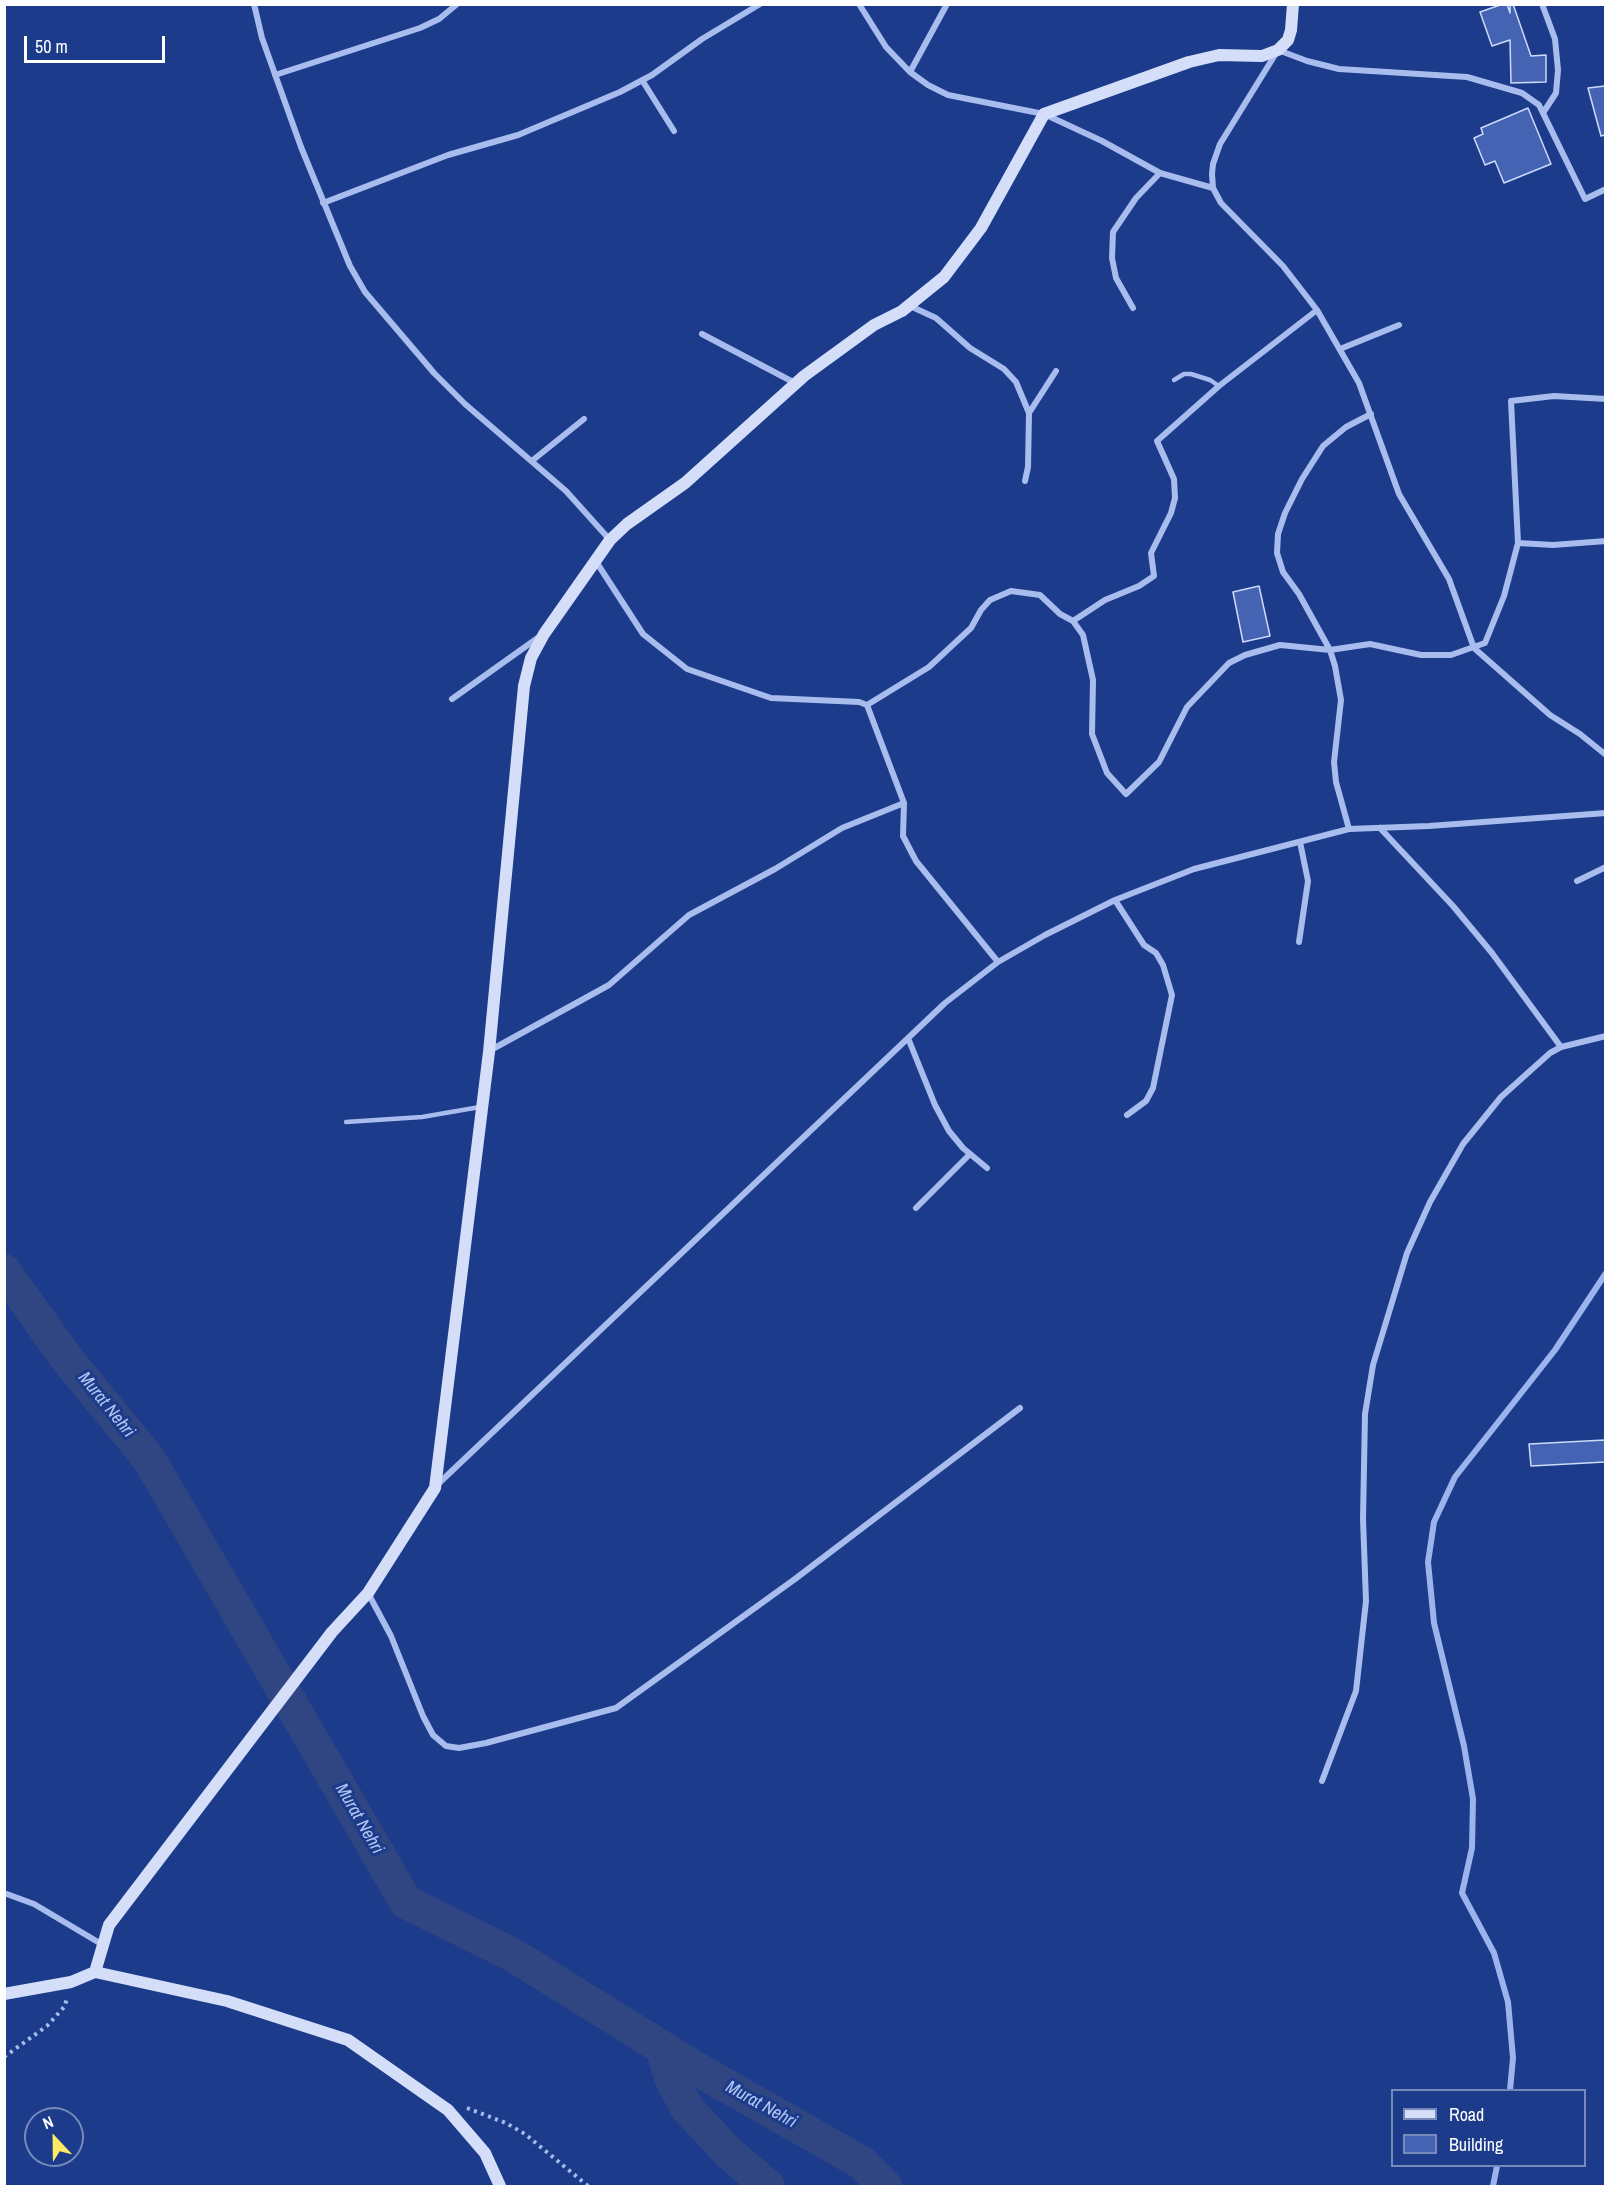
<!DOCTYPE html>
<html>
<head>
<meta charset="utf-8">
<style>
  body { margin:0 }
  #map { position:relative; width:1610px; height:2191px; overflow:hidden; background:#1c3b8b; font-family:"Archivo Narrow",sans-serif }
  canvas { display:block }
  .frame { position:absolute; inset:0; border:6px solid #fff; pointer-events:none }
  .legend { position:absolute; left:1391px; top:2089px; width:195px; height:78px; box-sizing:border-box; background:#1c3b8b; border:2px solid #7789b9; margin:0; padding:8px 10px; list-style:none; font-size:18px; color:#fff }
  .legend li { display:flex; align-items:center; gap:12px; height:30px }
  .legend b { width:30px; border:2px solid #7789b9 }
  .north { position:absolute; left:24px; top:2107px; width:60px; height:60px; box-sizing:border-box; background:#1c3b8b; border:2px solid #7789b9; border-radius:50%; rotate:338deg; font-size:16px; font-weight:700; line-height:24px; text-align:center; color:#fff }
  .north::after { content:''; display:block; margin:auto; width:21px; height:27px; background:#fde965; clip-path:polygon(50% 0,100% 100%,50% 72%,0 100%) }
  .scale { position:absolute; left:24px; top:36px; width:141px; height:27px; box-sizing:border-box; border:3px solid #fff; border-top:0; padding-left:8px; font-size:18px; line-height:21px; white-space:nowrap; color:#fff; -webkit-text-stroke:4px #1c3b8b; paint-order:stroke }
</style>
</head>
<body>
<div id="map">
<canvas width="1610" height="2191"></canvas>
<div class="frame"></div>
<ul class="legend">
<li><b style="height:8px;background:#d4def9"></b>Road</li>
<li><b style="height:16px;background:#4464b3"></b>Building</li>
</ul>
<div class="north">N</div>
<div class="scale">50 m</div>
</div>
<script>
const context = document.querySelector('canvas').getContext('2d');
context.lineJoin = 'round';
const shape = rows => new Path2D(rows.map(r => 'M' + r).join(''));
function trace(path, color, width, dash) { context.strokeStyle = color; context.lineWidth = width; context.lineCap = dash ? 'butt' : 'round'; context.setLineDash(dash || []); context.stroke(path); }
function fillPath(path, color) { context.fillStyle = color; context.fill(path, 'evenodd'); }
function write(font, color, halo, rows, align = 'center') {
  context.font = font + ' "Archivo Narrow",sans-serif'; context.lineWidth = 6; context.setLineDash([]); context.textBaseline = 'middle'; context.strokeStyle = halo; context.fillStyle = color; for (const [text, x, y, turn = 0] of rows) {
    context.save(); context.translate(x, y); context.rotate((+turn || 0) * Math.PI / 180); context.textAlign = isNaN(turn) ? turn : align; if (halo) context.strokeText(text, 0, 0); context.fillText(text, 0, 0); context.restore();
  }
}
trace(shape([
  [1510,2090,1513,2058,1508,2002,1494,1953,1462,1893,1472,1848,1473,1799,1464,1746,1434,1623,1428,1562,1434,1522,1455,1477,1555,1350,1606,1273],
  [1493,2186,1497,2166]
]), '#9bb4ee', 6);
trace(shape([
  [4,1271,67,1359,149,1459,406,1902,513,1955,695,2068,862,2163,885,2186],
  [662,2048,672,2080,687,2108,729,2153,768,2186]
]), '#304682', 34);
const building = shape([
  [1503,4,1507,4,1510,13,1510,4,1513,4,1531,56,1546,55,1546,82,1511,83,1510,40,1492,46,1480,12,1503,4],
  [1605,86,1605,135,1601,136,1588,88,1605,86],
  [1528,108,1551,164,1504,183,1495,161,1485,165,1474,138,1483,134,1481,128,1528,108],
  [1259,586,1270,636,1243,642,1233,592,1259,586],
  [1605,1440,1605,1462,1531,1466,1529,1444,1605,1440]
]);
fillPath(building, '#4464b3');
trace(building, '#cddaf9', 1.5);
trace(shape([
  [4,2057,47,2026,65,2006,67,1997],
  [467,2108,506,2123,525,2134,588,2186]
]), '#a8bced', 4, [3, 4.5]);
trace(shape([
  [1174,380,1184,374,1191,374,1210,380,1219,386],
  [346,1122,422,1117,480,1107]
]), '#a8bced', 4.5);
trace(shape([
  [254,4,262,38,301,147,350,266,365,292,434,373,465,404,566,491,610,540],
  [859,4,886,47,910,72,928,85,948,95,1044,114,1102,141,1160,173,1213,188],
  [1542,4,1555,39,1558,70,1556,93,1543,113],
  [910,72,947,4],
  [275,75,420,28,439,19,456,5],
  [642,80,674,131],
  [1606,189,1585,199,1543,113,1539,105,1522,93,1467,77,1339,69,1307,61,1278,50,1220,144,1213,164,1212,174,1213,188,1221,203,1283,266,1317,310,1359,383,1399,494,1449,579,1474,648,1550,715,1580,734,1606,755],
  [323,203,448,155,518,135,620,92,652,75,702,39,760,4],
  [910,306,936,318,970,348,1004,369,1016,382,1029,413,1028,467,1025,481],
  [1133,308,1116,278,1112,258,1113,232,1136,198,1160,173],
  [702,334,795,383],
  [1340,349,1399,325],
  [1029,413,1056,371],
  [533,460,584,419],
  [1518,543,1553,545,1606,541],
  [595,560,643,634,687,669,771,698,859,702,867,705,904,803,903,836,916,861,998,962],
  [1073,621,1105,600,1139,586,1154,576,1151,553,1171,513,1175,498,1174,479,1157,441,1219,386,1317,310],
  [452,699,539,637],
  [867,705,929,667,971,628,981,610,990,600,1011,591,1040,595,1060,614,1073,621,1083,635,1093,680,1092,734,1107,773,1126,794,1159,762,1187,707,1229,663,1245,655,1280,645,1330,650,1370,644,1421,655,1451,655,1485,643,1504,596,1518,543,1511,401,1554,396,1606,399],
  [1380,828,1453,906,1492,953,1561,1047],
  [1349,829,1336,782,1334,762,1341,700,1335,666,1330,650,1299,594,1283,572,1277,553,1278,534,1285,513,1302,479,1323,446,1346,427,1371,414],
  [1577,881,1606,867],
  [1115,900,1144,945,1156,953,1163,965,1172,995,1153,1088,1146,1101,1127,1115],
  [1299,942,1308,881,1300,842],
  [908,1038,935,1105,949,1131,963,1148,987,1168],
  [489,1051,609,985,689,915,775,869,842,828,904,803],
  [916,1208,970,1154],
  [437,1485,945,1003,998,962,1045,935,1115,900,1194,869,1349,829,1429,826,1606,813],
  [368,1593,391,1636,423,1716,433,1735,446,1746,459,1748,486,1743,616,1708,795,1579,1020,1408],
  [1322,1781,1356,1691,1366,1601,1363,1519,1365,1414,1373,1365,1407,1253,1430,1202,1463,1144,1501,1097,1550,1053,1561,1047,1606,1036],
  [4,1893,34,1904,103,1945]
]), '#a8bced', 6);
trace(shape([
  [95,1972,109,1925,332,1632,368,1593,435,1488,489,1052,524,686,531,658,544,634,610,540,627,524,685,483,804,376,874,325,902,311,944,277,981,228,1044,114,1189,62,1219,55,1262,56,1278,50,1288,40,1291,30,1293,4],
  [4,1994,71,1982,95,1972,227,2001,348,2040,448,2110,485,2153,500,2186]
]), '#d4def9', 12);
write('italic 18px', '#b3c7f4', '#1c3b8b', [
  ["Murat Nehri",106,1405,51],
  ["Murat Nehri",359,1819,60],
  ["Murat Nehri",761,2105,29]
]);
</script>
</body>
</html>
